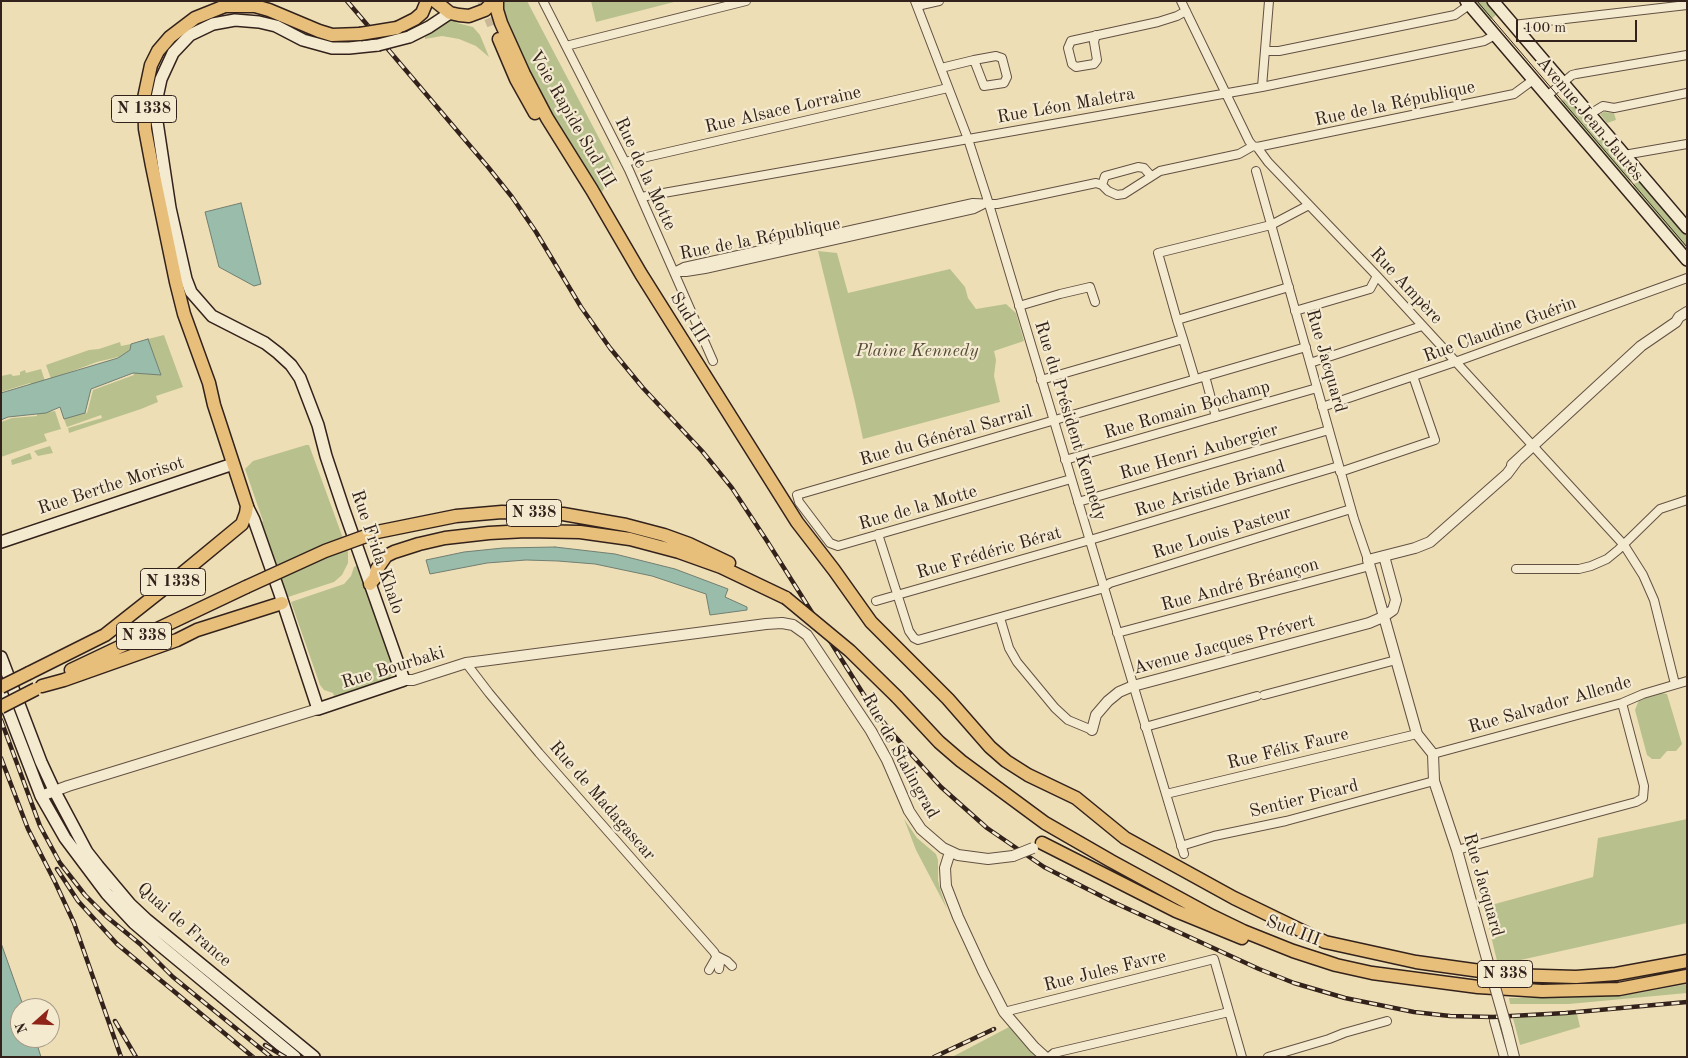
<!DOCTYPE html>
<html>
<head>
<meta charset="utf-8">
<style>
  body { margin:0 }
  #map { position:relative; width:1688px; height:1058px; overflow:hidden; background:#eedeb6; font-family:"Old Standard TT",serif }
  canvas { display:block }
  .frame { position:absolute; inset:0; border:2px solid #33221b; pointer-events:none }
  .north { position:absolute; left:10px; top:998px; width:50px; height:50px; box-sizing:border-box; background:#f4ead0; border:1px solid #a79a88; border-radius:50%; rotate:250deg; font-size:14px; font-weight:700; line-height:20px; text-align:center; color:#33221b }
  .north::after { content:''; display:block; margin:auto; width:18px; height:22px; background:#8f2418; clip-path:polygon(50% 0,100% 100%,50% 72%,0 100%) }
  .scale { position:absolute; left:1516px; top:20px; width:121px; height:22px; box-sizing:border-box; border:2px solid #33221b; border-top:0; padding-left:6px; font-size:15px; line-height:18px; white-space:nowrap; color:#33221b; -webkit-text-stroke:4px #f4ead0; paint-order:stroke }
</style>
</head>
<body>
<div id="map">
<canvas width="1688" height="1058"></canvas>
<div class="frame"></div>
<div class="north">N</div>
<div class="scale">100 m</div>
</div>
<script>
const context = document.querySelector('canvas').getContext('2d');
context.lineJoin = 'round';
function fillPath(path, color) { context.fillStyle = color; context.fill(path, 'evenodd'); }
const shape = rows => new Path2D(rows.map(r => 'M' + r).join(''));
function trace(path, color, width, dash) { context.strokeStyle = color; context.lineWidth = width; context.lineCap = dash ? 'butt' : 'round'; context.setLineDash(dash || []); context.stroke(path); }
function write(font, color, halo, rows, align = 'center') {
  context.font = font + ' "Old Standard TT",serif'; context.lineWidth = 4.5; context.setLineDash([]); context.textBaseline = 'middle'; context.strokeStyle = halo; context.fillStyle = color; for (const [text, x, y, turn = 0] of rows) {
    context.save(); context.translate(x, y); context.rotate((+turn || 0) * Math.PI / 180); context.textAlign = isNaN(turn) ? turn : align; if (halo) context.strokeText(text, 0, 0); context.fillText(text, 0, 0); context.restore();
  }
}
fillPath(shape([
  [504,1,527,1,610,159,614,169,602,192,541,95,504,16,503,10],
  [591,1,678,1,596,22],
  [1473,1,1485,1,1496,15,1489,21],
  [448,21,456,21,457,23,473,27,480,35,489,57,476,46,459,39,442,36,425,39,425,37],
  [1570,94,1638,175,1625,186,1557,105],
  [1604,112,1614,113,1616,120,1607,123,1600,114],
  [1641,178,1687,231,1687,256,1629,189],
  [818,251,837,253,848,293,950,269,965,287,968,298,976,309,1006,304,1016,313,1024,341,994,351,996,360,994,376,1000,402,863,439,855,402],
  [164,335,183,387,156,396,158,402,141,409,69,433,68,428,102,418,101,415,67,427,64,419,82,412,87,413,93,390,134,375,133,373,161,375,148,339],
  [120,342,121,346,131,344,130,350,118,358,118,357,97,362,51,379,46,365,89,350,99,349],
  [41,369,45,381,31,385,30,383,1,392,1,376,11,374,13,376,20,375,20,372,25,370,26,373],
  [55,411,61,429,44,434,47,441,1,457,1,422,12,418,37,416,37,414],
  [306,445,309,445,348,552,348,563,342,575,334,582,285,598,259,523,263,521,245,469,253,461],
  [50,446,53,453,38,456,34,451],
  [30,453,32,459,12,465,11,460],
  [359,565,395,669,394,673,388,679,334,696,333,693,324,690,320,685,291,602,344,584,351,576,354,567],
  [1661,693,1667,694,1682,744,1676,751,1667,751,1660,759,1652,759,1647,755,1635,710,1639,700],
  [904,819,917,838,936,854,938,860,938,880,941,892,947,909,916,850],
  [1687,819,1687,923,1498,965,1484,907,1593,877,1598,838],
  [1687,984,1687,993,1569,1004,1510,1004,1509,998,1608,996,1638,993],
  [1577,1014,1580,1027,1520,1045,1513,1018],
  [1009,1027,1038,1057,952,1057]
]), '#b8c18e');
const water = shape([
  [241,203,261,284,254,286,219,267,205,212,241,203],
  [148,339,161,375,133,373,91,389,85,413,64,419,60,407,46,413,8,417,1,420,1,393,118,358,130,350,131,344,148,339],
  [555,547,615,554,675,569,728,589,725,597,747,607,747,610,710,615,706,594,652,576,595,564,558,561,526,560,487,563,430,574,426,560,464,552,503,548,555,547],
  [1,943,24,1008,20,1008,20,1038,35,1038,41,1057,1,1057,1,943]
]);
fillPath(water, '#9abcaa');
trace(water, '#717e71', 1);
trace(shape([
  [483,1,493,25]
]), '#c9b897', 12, [12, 6]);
const minor = shape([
  [543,1,629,170,713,361],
  [915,1,968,139,988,201,1184,854],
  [1181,1,1249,141,1253,146,1257,147,1268,162,1377,276,1624,545,1643,575,1654,600,1675,684],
  [917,6,939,1],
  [1513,25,1687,5],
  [1096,35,1094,42,1097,60,1094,64,1076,67,1072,64,1068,48,1071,41,1158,22,1177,16,1186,11],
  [566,46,746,1],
  [1265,51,1279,51,1455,15,1469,5],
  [941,68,974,60,984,86,1004,83,1007,77,1002,58,996,56,974,60],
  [1262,87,1269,1],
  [1547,96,1572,75,1576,74,1687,55],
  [1590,114,1603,106,1614,108,1687,93],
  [1257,147,1514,94,1533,80],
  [1624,155,1687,144],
  [625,162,948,88],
  [1256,171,1354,519,1368,560],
  [1102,185,1105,176,1138,167,1144,168,1151,176],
  [641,197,1262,87,1484,41,1495,35],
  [674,272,684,267,973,203,997,204,1096,183,1102,185,1108,191,1117,195,1124,194,1160,171,1239,154,1253,146],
  [674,272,686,272,705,269,974,209,982,205],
  [1019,306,1060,294,1090,287,1095,302],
  [1295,311,1370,289,1377,276],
  [1177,320,1158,253,1271,225,1309,205],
  [1183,339,1195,379],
  [1310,363,1422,326],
  [1205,376,1216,417],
  [1041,380,1183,339,1177,320,1289,287],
  [1322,407,1455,362,1687,278],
  [1065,460,1317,388],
  [1340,472,1435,440,1413,376],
  [1071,479,838,546,830,543,799,502,797,495,1306,347],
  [1078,502,1329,430],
  [878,534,909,631,914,638,918,640,1101,589,1110,583,1351,509],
  [1516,569,1579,569,1591,566,1607,559,1618,550,1660,509,1687,500],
  [876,601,1090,540,1339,466],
  [1000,618,1009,648,1017,662,1055,708,1068,720,1092,730],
  [1117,633,1370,566],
  [466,663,489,693,539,753,714,952,720,963,719,969],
  [1264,695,1396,660],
  [1145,727,1257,696],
  [1433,754,1622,703,1643,694,1687,681],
  [1166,794,1417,734],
  [1181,846,1214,836,1286,821,1434,781],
  [1457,850,1636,802,1643,798,1644,786,1622,703],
  [717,956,727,961,732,966],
  [709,970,717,956],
  [1004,1012,1214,959,1242,1057],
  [1494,1021,1504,1057],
  [1049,1057,1054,1053,1229,1012],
  [1268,1057,1329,1039,1344,1033,1387,1021]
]);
const tertiary = shape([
  [1512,465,1641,346,1676,322,1679,317,1687,312],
  [404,680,413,680,466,663,482,661,766,624,782,623,793,625,807,635,871,731,887,760,909,811,921,829,943,848,958,855,988,859,1013,856],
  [1092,730,1096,715,1108,701,1119,692,1133,686,1369,623,1383,617,1393,610,1396,600,1384,556],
  [41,796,68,786,318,709],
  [950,852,945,868,946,886,958,917,983,971,1004,1012,1034,1047,1045,1057],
  [1487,959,1457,850,1434,781,1433,754,1417,734,1368,560,1415,548,1430,542,1507,474,1516,462],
  [1507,1029,1514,1057]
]);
const secondary = shape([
  [1466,1,1687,260],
  [1493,1,1687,228],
  [409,37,429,27,450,13],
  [247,506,254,520,280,594,318,709,404,680,343,507,326,456,318,425,300,378,291,365,278,353,265,343,212,316,191,292,186,279,170,208,156,115,156,102,161,79,173,53,190,35,213,24,235,20,259,22,276,26,303,40,332,48,349,48,378,45],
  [1,542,233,464],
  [1,657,41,762,54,790,87,852,98,866,130,904,147,920,314,1057],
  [1,692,41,796,65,838,107,894,134,923,161,946,295,1057]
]);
const primary = shape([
  [435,1,450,13,459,15,469,16,485,10,494,1]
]);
const trunk = shape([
  [497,1,497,10,501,23,524,74,547,118,592,190,641,274,797,522,834,570,871,622,948,699,990,747,1006,761,1028,775,1076,798,1125,838,1234,898,1325,942,1416,962,1509,975,1576,977,1616,974,1687,961],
  [397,28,415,19,422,13,427,1],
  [499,39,516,79,535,113],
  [377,532,456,516,502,512,563,514,626,525,664,535,689,544,729,563],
  [370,584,375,578,377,569,386,556,394,552,419,544,445,538,489,533,526,531,580,532,630,539,679,552,721,567,786,598],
  [71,670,246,587],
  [29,673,105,635,162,590,242,524,246,513,247,506,214,405,209,383,184,314,176,282,152,166,145,129,144,98,151,65,158,51,170,37,195,18,225,6,255,6,269,10,319,31,332,35,360,34],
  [42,686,64,680,177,640,197,630,282,603],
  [897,697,939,742,961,761,1045,823,1111,861,1212,916,1243,931,1293,951,1336,965,1372,973,1478,987,1542,991,1619,989,1687,976],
  [1042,843,1176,911,1242,938]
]);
trace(minor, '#625142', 10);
trace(tertiary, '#625142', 12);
trace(secondary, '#33221b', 14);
trace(primary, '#33221b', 15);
trace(trunk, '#33221b', 15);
trace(minor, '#f4ead0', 8);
trace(tertiary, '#f4ead0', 10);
trace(secondary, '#f4ead0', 11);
trace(primary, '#e7bf7b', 12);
trace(trunk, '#e7bf7b', 12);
trace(shape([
  [1477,1,1687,247]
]), '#33221b', 1);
const rail = shape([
  [347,1,488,167,512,197,536,232,581,307,610,348,643,388,702,451,732,488,767,541,869,703,891,732,941,787,987,828,1044,867,1113,902,1259,969,1294,983,1345,998,1414,1012,1450,1016,1493,1017,1566,1013,1687,1002],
  [1,720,40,826,60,863,85,895,107,917,140,944,173,977,271,1057],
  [1,758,28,829,55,882,74,923,121,1057],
  [57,869,78,901,117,944,253,1057],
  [115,1021,136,1057],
  [265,1045,285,1057],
  [934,1057,994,1029]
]);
trace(rail, '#33221b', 4.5);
trace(rail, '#f4ead0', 2.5, [8]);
const tertiaryBridge = shape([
  [1013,856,1033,848],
  [1487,959,1507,1029]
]);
const secondaryBridge = shape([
  [378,45,409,37]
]);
const trunkBridge = shape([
  [360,34,397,28],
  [246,587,325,551,377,532],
  [786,598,850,651,897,697],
  [1,687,29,673],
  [1,707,36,689]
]);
trace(tertiaryBridge, '#625142', 12, []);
trace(secondaryBridge, '#33221b', 14, []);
trace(trunkBridge, '#33221b', 15, []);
trace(tertiaryBridge, '#f4ead0', 10);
trace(secondaryBridge, '#f4ead0', 11);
trace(trunkBridge, '#e7bf7b', 12);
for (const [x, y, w] of [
  [144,109,65],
  [534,513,55],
  [173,582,65],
  [144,636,55],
  [1505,974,55]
]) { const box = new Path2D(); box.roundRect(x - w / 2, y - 13.5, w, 27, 4); context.fillStyle = '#f4ead0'; context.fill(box); trace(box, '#33221b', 1); }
write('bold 16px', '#33221b', null, [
  ["N 1338",144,109],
  ["N 338",534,513],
  ["N 1338",173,582],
  ["N 338",144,636],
  ["N 338",1505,974]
]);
write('18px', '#33221b', '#f4ead0', [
  ["Rue de la République",1395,104,-12],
  ["Rue Léon Maletra",1066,106,-10],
  ["Rue Alsace Lorraine",783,110,-13],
  ["Voie Rapide Sud III",572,119,60],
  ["Avenue Jean Jaurès",1590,119,50],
  ["Rue de la Motte",645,174,65],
  ["Rue de la République",760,239,-11],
  ["Rue Ampère",1406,286,47],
  ["Sud III",689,318,58],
  ["Rue Claudine Guérin",1500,330,-20],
  ["Rue Jacquard",1326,361,74],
  ["Rue Romain Bochamp",1187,410,-16],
  ["Rue du Président Kennedy",1070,421,73],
  ["Rue du Général Sarrail",946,436,-16],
  ["Rue Henri Aubergier",1199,452,-16],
  ["Rue Berthe Morisot",111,486,-18],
  ["Rue Aristide Briand",1210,489,-17],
  ["Rue de la Motte",918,508,-16],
  ["Rue Louis Pasteur",1222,533,-17],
  ["Rue Frida Khalo",377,552,71],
  ["Rue Frédéric Bérat",989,553,-16],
  ["Rue André Bréançon",1240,585,-15],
  ["Avenue Jacques Prévert",1224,645,-15],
  ["Rue Bourbaki",393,668,-17],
  ["Rue Salvador Allende",1550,705,-16],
  ["Rue Félix Faure",1288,749,-14],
  ["Rue de Stalingrad",900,756,61],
  ["Sentier Picard",1304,799,-14],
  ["Rue de Madagascar",602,801,49],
  ["Rue Jacquard",1483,885,74],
  ["Quai de France",184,925,41],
  ["Sud III",1293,931,21],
  ["Rue Jules Favre",1105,971,-14]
]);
write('italic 18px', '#544a38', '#f4ead0', [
  ["Plaine Kennedy",917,351]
]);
</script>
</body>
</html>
